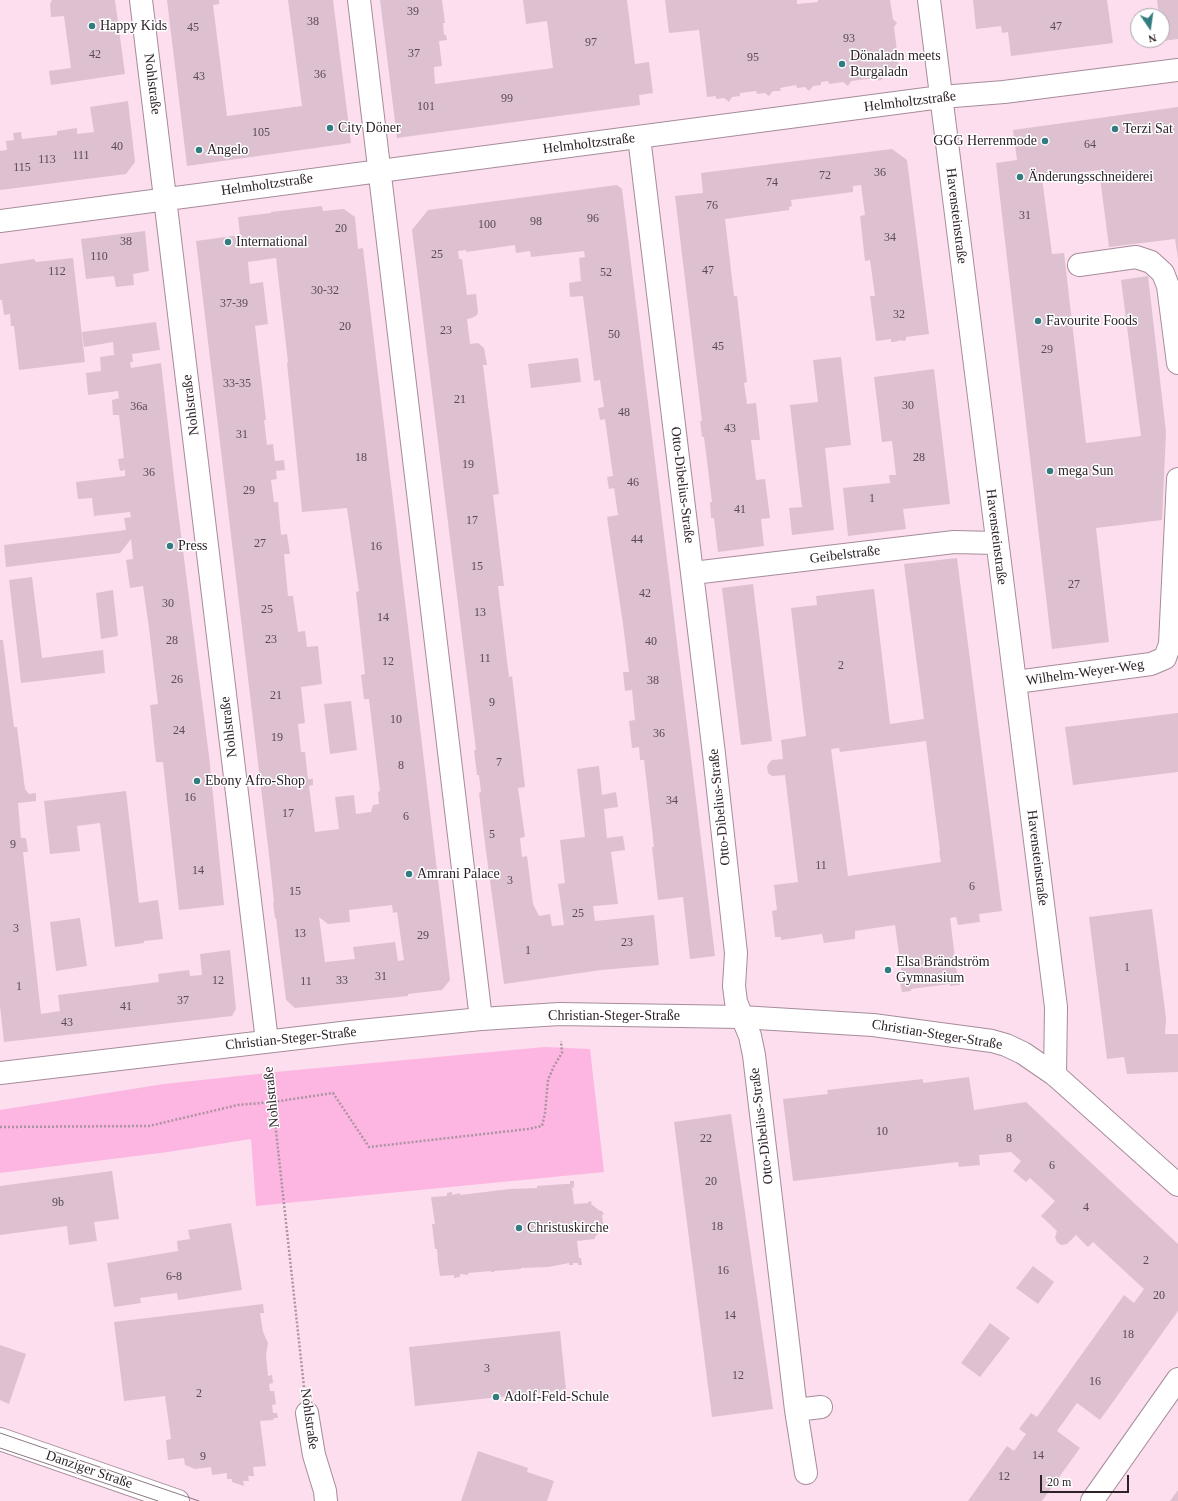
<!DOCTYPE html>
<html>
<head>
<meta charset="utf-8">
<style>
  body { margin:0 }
  #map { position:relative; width:1178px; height:1501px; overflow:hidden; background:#fcdeef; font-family:"Times New Roman",serif }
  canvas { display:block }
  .north { position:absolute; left:1130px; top:8px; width:40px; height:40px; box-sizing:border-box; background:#fff; border:1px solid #aba7a9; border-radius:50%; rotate:167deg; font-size:11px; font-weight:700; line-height:16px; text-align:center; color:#2d2229 }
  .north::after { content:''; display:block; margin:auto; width:14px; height:18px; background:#327b7e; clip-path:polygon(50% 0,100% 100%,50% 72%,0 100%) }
  .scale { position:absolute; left:1040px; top:1475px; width:89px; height:18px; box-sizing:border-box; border:2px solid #2d2229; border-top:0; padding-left:5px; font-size:12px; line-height:14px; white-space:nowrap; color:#2d2229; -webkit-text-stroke:3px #fff; paint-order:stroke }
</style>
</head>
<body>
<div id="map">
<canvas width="1178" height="1501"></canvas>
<div class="north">N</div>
<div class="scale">20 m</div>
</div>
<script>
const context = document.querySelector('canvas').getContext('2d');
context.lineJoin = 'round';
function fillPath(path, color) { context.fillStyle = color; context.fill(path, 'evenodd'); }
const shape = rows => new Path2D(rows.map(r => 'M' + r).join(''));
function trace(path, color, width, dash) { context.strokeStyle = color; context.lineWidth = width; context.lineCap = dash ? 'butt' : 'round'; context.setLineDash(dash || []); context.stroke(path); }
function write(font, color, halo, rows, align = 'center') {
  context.font = font + ' "Times New Roman",serif'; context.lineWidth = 3; context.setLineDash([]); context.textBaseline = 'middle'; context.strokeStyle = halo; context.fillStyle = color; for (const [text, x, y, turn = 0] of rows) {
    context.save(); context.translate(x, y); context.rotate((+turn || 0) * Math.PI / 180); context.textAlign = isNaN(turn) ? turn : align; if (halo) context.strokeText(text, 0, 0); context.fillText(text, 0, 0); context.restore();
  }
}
fillPath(shape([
  [545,1047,590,1049,604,1172,256,1206,251,1139,168,1152,0,1173,0,1110,164,1084,286,1071]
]), '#fcb6e1');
fillPath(shape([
  [52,0,115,0,125,74,51,85,49,71,71,68,64,16,51,17,50,4],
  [167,0,219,0,219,4,213,5,227,116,302,106,288,0,333,0,351,143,187,166],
  [380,0,442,0,445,23,443,23,444,35,446,35,447,40,439,41,442,66,434,67,435,84,553,68,547,21,526,24,523,0,627,0,635,64,649,62,653,93,639,95,640,105,397,138],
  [665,0,797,0,797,4,818,2,818,0,890,0,893,19,897,23,894,27,897,51,901,55,898,59,900,75,884,77,880,81,876,78,851,81,848,86,843,82,829,84,828,81,821,82,821,85,813,86,809,91,805,87,797,88,796,85,780,88,781,91,773,91,769,96,765,93,757,94,756,91,740,93,740,96,732,97,729,102,724,98,716,99,716,96,707,97,699,30,669,33],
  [973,0,1107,0,1113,43,1011,56,1008,32,1002,33,1001,26,976,29],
  [1157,0,1178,0,1178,39,1163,41,1162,16,1159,16],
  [128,101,135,162,126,174,0,190,0,151,7,150,6,141,14,140,13,133,21,132,22,139,57,135,57,131,77,128,77,134,94,132,90,107],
  [1178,107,1178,258,1175,239,1109,247,1099,170,1042,178,1052,254,1064,253,1086,443,1141,436,1121,280,1148,276,1166,432,1162,520,1096,528,1109,642,1052,649,996,163,1017,160,1013,130],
  [892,149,907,160,929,334,906,337,906,340,903,341,901,340,894,342,891,342,891,339,876,341,870,296,875,296,870,260,865,261,860,216,865,215,861,185,853,186,853,192,791,200,792,206,789,207,789,210,725,219,734,296,737,296,747,382,744,383,747,404,756,403,760,440,751,440,756,480,765,479,770,518,761,519,764,546,718,552,714,518,711,518,710,502,712,502,704,437,702,437,700,421,702,421,675,196,703,193,701,173],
  [617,185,622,189,629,246,715,956,690,959,683,897,658,900,652,847,654,847,644,760,640,760,639,747,632,748,629,721,635,720,632,690,625,691,623,672,629,672,623,624,607,517,618,515,614,488,609,489,607,477,613,476,605,419,600,420,598,408,604,407,600,380,594,381,583,296,570,297,569,283,581,281,579,258,585,257,584,251,531,257,530,251,516,253,515,245,466,252,466,250,458,251,459,259,462,259,467,295,476,294,478,312,477,315,472,318,467,319,470,344,478,343,484,348,487,365,483,365,499,494,493,495,504,586,498,586,509,677,512,676,525,787,518,788,525,837,520,838,522,857,527,856,533,904,539,916,550,914,552,926,564,925,558,884,565,883,560,840,585,837,577,769,599,766,602,795,616,792,618,807,604,809,607,838,623,836,625,850,611,852,618,904,593,906,595,921,654,915,659,965,601,970,504,984,486,851,479,793,481,792,479,775,477,775,474,750,476,750,412,230,428,210],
  [322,206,323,211,344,209,355,217,358,249,363,248,450,980,442,990,408,994,408,996,295,1008,286,1000,276,918,275,918,273,902,274,902,269,855,196,241,240,235,238,217,271,213,271,212],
  [276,258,288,362,287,363,302,512,347,508,359,591,356,592,365,674,361,675,364,699,369,699,380,791,378,792,379,804,373,805,371,812,356,814,354,795,335,797,339,829,315,832,309,786,313,785,313,779,308,779,305,752,301,752,298,724,305,723,301,687,322,684,318,646,307,647,305,631,298,632,293,596,288,596,284,554,290,554,287,534,281,535,278,502,274,502,271,480,277,479,276,471,285,470,284,460,275,461,273,444,267,445,264,420,266,420,255,326,268,324,263,282,250,284,248,262],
  [392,905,393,913,397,912,404,960,398,961,395,942,353,947,355,959,325,962,319,917,328,924,350,922,349,910],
  [145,231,149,271,133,274,134,285,116,287,114,276,86,279,81,239],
  [73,258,85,362,19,370,14,326,11,326,10,314,4,315,2,300,0,300,0,264,34,259,36,262],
  [156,322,160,350,132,354,133,362,130,362,131,368,161,363,175,487,209,756,224,905,179,910,163,762,156,762,150,705,158,704,149,628,143,586,130,588,126,560,133,559,131,539,120,553,6,567,4,545,126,530,124,518,131,517,130,512,94,516,92,498,78,499,76,482,125,476,125,470,120,471,118,459,124,458,119,415,113,415,112,400,119,398,118,391,88,395,86,373,101,371,100,357,114,355,113,342,84,347,82,332],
  [841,357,851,445,825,448,834,530,792,535,789,508,802,507,790,405,818,402,813,360],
  [578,358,581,382,531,388,528,364],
  [934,369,950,504,903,509,906,529,848,536,843,488,890,483,889,475,896,475,892,441,882,442,874,377],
  [957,558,1002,911,979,914,980,922,958,925,956,917,950,918,957,974,958,974,960,985,950,986,950,984,911,989,911,991,902,992,900,982,903,982,895,925,855,931,855,939,824,943,822,934,781,940,781,937,775,937,772,911,777,910,774,885,798,882,785,775,772,776,768,773,767,767,769,763,772,760,783,759,781,740,806,736,791,608,817,605,816,596,874,589,890,724,924,719,904,564],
  [926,741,940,851,939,851,941,862,848,876,831,749,839,748,840,752],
  [32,577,42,658,103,650,105,673,21,683,9,580],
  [753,584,772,741,741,745,722,588],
  [113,590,118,636,101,639,96,593],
  [0,640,3,640,14,727,17,727,25,789,29,794,36,793,36,801,18,803,21,838,26,838,28,852,23,852,41,1014,60,1011,58,995,159,982,158,974,189,970,190,976,202,975,200,954,230,950,236,1009,232,1016,4,1042,0,1006],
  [351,701,357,750,330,754,324,704],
  [1178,713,1178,772,1073,785,1065,727],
  [126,791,139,903,158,900,163,939,144,941,144,943,115,947,100,823,77,826,80,851,50,854,44,801],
  [1152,909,1166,1018,1165,1034,1178,1034,1178,1072,1127,1074,1124,1057,1107,1059,1089,917],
  [80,918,87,966,56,971,50,922],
  [969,1077,974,1110,1026,1102,1178,1244,1178,1311,1100,1420,1077,1403,1057,1431,1080,1448,1042,1501,968,1501,1007,1446,1014,1451,1026,1434,1019,1429,1031,1413,1037,1417,1124,1295,1134,1303,1144,1289,1093,1242,1088,1247,1076,1235,1067,1244,1061,1245,1057,1242,1055,1237,1057,1231,1041,1216,1055,1201,1030,1178,1026,1182,1013,1171,1021,1161,1011,1152,979,1155,980,1165,959,1167,958,1162,793,1181,783,1099,828,1094,827,1090,923,1079,923,1083],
  [731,1114,773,1409,712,1417,674,1122],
  [112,1171,119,1219,94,1222,97,1241,69,1245,67,1226,0,1235,0,1186],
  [570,1181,574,1181,574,1188,572,1187,574,1204,588,1203,589,1201,592,1202,591,1204,600,1211,602,1211,604,1214,602,1215,604,1230,602,1230,595,1237,595,1239,577,1241,579,1258,581,1258,582,1265,578,1265,578,1263,573,1263,573,1265,569,1265,569,1263,548,1267,521,1268,521,1269,494,1271,494,1272,491,1272,491,1271,468,1273,468,1275,460,1274,460,1277,454,1278,454,1275,440,1276,438,1263,437,1249,435,1249,432,1224,435,1224,431,1197,447,1196,447,1193,452,1192,452,1195,460,1193,460,1195,510,1189,537,1188,537,1186,565,1184,570,1184],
  [231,1223,242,1290,178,1300,177,1293,140,1298,141,1303,114,1307,107,1263,178,1251,177,1241,190,1239,188,1230],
  [1033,1266,1054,1282,1038,1304,1016,1288],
  [263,1304,264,1313,260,1313,263,1332,268,1343,266,1355,268,1376,272,1375,273,1383,269,1384,270,1391,274,1391,276,1404,272,1405,273,1413,277,1413,278,1418,273,1418,274,1420,260,1421,266,1466,253,1467,254,1476,248,1476,249,1481,243,1481,244,1486,232,1482,232,1479,227,1479,227,1473,212,1475,211,1467,195,1469,185,1465,184,1458,168,1460,166,1440,171,1439,165,1396,124,1401,114,1322],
  [990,1323,1010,1338,980,1377,961,1363],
  [560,1331,566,1390,415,1406,409,1347],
  [0,1345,26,1354,9,1404,0,1400],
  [478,1451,528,1468,527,1472,554,1481,547,1501,461,1501],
  [1178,1490,1178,1501,1170,1501]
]), '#ddc1d1');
const minor = shape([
  [141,0,267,1041],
  [359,0,481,1019],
  [929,0,1056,1007,1055,1075],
  [639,137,714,754,736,953,734,986,736,1002,750,1036,754,1055,796,1410,806,1473],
  [0,221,941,97,1004,92,1178,70],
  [1079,265,1136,257,1151,262,1163,273,1168,286,1178,363],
  [693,573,954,542,996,543],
  [1016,682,1151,664,1165,658,1170,644,1178,479],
  [796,1410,821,1407],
  [307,1413,314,1455,325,1491,326,1501],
  [1092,1501,1178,1379]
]);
const major = shape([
  [0,1073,350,1032,481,1019,559,1014,741,1017,873,1025,992,1041,1006,1045,1023,1053,1055,1075,1178,1185],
  [0,1439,178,1501]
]);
trace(minor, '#a68c9b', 24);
trace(major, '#a68c9b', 24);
trace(shape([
  [269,1067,304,1387],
  [0,1127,149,1126,238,1105,273,1102,333,1093,369,1147,528,1129,542,1126,545,1113,548,1080,554,1066,562,1053,561,1041]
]), '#ab94a1', 2.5, [2, 2]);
trace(minor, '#fff', 22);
trace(major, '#fff', 22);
trace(shape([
  [0,1433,199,1501],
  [0,1448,158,1501]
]), '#8b7783', 1);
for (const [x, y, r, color] of [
  [92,26,4,"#327b7e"],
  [842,64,4,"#327b7e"],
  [330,128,4,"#327b7e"],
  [1115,129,4,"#327b7e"],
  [1045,141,4,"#327b7e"],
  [199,150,4,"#327b7e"],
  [1020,177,4,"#327b7e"],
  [228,242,4,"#327b7e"],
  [1038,321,4,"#327b7e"],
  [1050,471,4,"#327b7e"],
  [170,546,4,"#327b7e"],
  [197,781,4,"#327b7e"],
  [409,874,4,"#327b7e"],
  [888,970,4,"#327b7e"],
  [519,1228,4,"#327b7e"],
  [496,1397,4,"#327b7e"]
]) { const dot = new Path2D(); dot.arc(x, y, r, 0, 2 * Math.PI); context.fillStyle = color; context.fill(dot); trace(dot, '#fff', 1.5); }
write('12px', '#594a53', null, [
  ["39",413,12],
  ["38",313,22],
  ["47",1056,27],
  ["45",193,28],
  ["93",849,39],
  ["97",591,43],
  ["37",414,54],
  ["42",95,55],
  ["95",753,58],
  ["36",320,75],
  ["43",199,77],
  ["99",507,99],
  ["101",426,107],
  ["105",261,133],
  ["64",1090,145],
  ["40",117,147],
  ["111",81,156],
  ["113",47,160],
  ["115",22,168],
  ["36",880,173],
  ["72",825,176],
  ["74",772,183],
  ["76",712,206],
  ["31",1025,216],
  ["96",593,219],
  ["98",536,222],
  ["100",487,225],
  ["20",341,229],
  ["34",890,238],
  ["38",126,242],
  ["25",437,255],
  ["110",99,257],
  ["47",708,271],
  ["112",57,272],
  ["52",606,273],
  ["30-32",325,291],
  ["37-39",234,304],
  ["32",899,315],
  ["20",345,327],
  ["23",446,331],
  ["50",614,335],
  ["45",718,347],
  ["29",1047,350],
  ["33-35",237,384],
  ["21",460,400],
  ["30",908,406],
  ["36a",139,407],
  ["48",624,413],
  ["43",730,429],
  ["31",242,435],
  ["18",361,458],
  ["28",919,458],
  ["19",468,465],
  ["36",149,473],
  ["46",633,483],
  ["29",249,491],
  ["1",872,499],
  ["41",740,510],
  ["17",472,521],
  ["44",637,540],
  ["27",260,544],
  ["16",376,547],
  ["15",477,567],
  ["27",1074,585],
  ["42",645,594],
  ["30",168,604],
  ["25",267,610],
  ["13",480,613],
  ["14",383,618],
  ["23",271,640],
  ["28",172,641],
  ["40",651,642],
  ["11",485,659],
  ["12",388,662],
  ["2",841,666],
  ["26",177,680],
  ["38",653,681],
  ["21",276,696],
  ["9",492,703],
  ["10",396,720],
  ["24",179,731],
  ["36",659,734],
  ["19",277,738],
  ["7",499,763],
  ["8",401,766],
  ["16",190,798],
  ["34",672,801],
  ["17",288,814],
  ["6",406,817],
  ["5",492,835],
  ["9",13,845],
  ["11",821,866],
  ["14",198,871],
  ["3",510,881],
  ["6",972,887],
  ["15",295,892],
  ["25",578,914],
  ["3",16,929],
  ["13",300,934],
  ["29",423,936],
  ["23",627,943],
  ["1",528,951],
  ["1",1127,968],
  ["31",381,977],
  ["12",218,981],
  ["33",342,981],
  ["11",306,982],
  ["1",19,987],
  ["37",183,1001],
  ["41",126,1007],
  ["43",67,1023],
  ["10",882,1132],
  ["22",706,1139],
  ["8",1009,1139],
  ["6",1052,1166],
  ["20",711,1182],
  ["9b",58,1203],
  ["4",1086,1208],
  ["18",717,1227],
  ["2",1146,1261],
  ["16",723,1271],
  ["6-8",174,1277],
  ["20",1159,1296],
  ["14",730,1316],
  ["18",1128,1335],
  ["3",487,1369],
  ["12",738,1376],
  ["16",1095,1382],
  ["2",199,1394],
  ["14",1038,1456],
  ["9",203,1457],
  ["12",1004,1477]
]);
write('14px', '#2d2229', '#fff', [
  ["Happy Kids",100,26],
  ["Dönaladn meets",850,56],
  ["Burgaladn",850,72],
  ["City Döner",338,128],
  ["Terzi Sat",1123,129],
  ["GGG Herrenmode",1037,141,"right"],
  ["Angelo",207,150],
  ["Änderungsschneiderei",1028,177],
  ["International",236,242],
  ["Favourite Foods",1046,321],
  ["mega Sun",1058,471],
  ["Press",178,546],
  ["Ebony Afro-Shop",205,781],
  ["Amrani Palace",417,874],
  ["Elsa Brändström",896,962],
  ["Gymnasium",896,978],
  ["Christuskirche",527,1228],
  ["Adolf-Feld-Schule",504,1397]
], 'left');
write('14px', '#2d2229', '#fff', [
  ["Nohlstraße",152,84,83],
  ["Helmholtzstraße",910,102,-7],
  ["Helmholtzstraße",589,144,-7],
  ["Helmholtzstraße",267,185,-8],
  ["Havensteinstraße",956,216,83],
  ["Nohlstraße",191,405,-97],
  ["Otto-Dibelius-Straße",682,485,83],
  ["Havensteinstraße",996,537,83],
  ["Geibelstraße",845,555,-7],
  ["Wilhelm-Weyer-Weg",1085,673,-8],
  ["Nohlstraße",229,727,-97],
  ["Otto-Dibelius-Straße",720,807,-96],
  ["Havensteinstraße",1037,858,83],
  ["Christian-Steger-Straße",614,1016],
  ["Christian-Steger-Straße",937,1035,9],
  ["Christian-Steger-Straße",291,1039,-6],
  ["Nohlstraße",272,1097,-96],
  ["Otto-Dibelius-Straße",762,1126,-97],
  ["Nohlstraße",309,1419,82],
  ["Danziger Straße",89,1470,19]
]);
</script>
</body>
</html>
